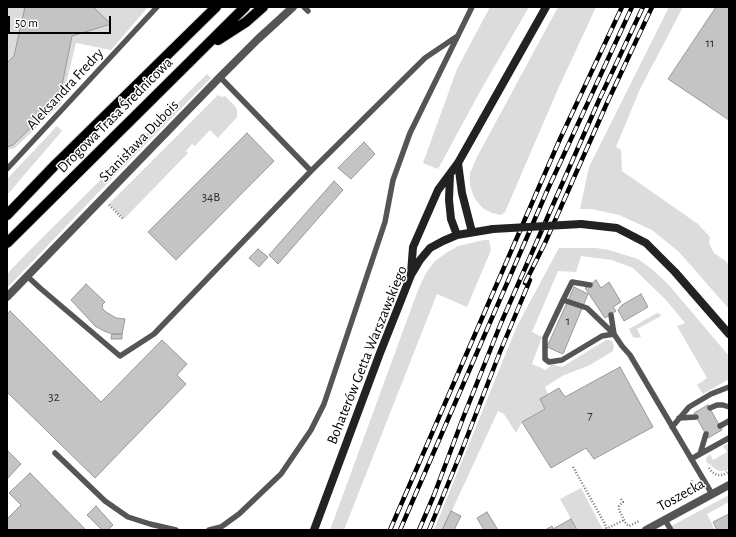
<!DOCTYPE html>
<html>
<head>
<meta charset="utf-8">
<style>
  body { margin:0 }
  #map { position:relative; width:736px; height:537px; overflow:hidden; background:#fff; font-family:"Alegreya Sans",sans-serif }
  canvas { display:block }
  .frame { position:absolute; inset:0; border:8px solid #000; pointer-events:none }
  .scale { position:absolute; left:8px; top:16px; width:103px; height:18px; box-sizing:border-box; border:2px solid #000; border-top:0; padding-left:5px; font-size:12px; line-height:14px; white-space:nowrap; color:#000; -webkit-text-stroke:3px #fff; paint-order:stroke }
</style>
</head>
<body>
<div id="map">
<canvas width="736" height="537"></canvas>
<div class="frame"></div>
<div class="scale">50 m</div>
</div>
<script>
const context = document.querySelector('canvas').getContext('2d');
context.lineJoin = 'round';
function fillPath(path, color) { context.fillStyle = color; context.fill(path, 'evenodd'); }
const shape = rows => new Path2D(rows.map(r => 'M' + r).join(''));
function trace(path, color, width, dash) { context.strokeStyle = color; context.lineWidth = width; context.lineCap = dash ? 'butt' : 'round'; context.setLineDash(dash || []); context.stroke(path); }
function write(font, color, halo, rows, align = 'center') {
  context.font = font + ' "Alegreya Sans",sans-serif'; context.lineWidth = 3; context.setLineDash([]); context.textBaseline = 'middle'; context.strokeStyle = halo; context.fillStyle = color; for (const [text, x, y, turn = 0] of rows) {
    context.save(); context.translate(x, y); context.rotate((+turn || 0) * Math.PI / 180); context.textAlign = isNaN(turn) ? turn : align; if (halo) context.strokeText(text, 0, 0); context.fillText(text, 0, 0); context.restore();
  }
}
fillPath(shape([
  [7,7,148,7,111,50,76,43,61,104,15,148,7,150],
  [490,7,529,7,482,88,438,169,423,163,457,69],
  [558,7,596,7,558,89,505,212,501,215,492,213,484,209,479,204,474,197,470,186,470,173,477,157],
  [669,7,683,7,640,89,616,147,621,150,622,171,698,224,710,237,709,243,714,253,727,262,729,271,729,309,679,252,652,230,619,215,592,209,580,209,589,167],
  [207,74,211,78,120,170,7,288,7,274,30,250],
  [218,95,222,97,225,96,235,106,237,110,237,117,218,138,210,130,195,146,192,144,186,151,188,153,124,219,109,204],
  [57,126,62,131,7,195,7,179],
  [484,240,489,240,491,250,467,307,437,294,344,530,330,530,418,290,426,273,435,261,446,253,458,246],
  [559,248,596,248,609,250,638,259,653,270,668,284,729,356,729,379,703,394,697,385,707,378,677,326,685,323,666,300,633,268,612,260,581,256,576,272,558,271,532,332,542,337,532,364,546,370,552,364,562,367,606,340,608,340,612,341,614,346,613,351,590,365,562,376,545,387,548,394,540,399,545,409,522,422,516,433,504,414,498,411,443,530,434,530,517,326],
  [657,313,660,314,661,316,637,329,641,337,637,338,633,337,629,329],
  [729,443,729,469,725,471,719,471,715,469,710,464,707,463,706,461,706,458,710,454,713,460,727,452,723,446],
  [581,488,602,528,602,530,577,530,560,499],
  [729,495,729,502,707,514,715,530,664,530]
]), '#dcdcdc');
const building = shape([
  [25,7,93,7,111,24,72,36,59,100,13,145,7,147,7,63,14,56,25,7],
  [716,7,729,7,729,120,668,79,716,7],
  [247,133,274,161,176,260,148,232,247,133],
  [364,142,375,154,351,179,338,168,364,142],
  [334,181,343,190,278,264,269,255,334,181],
  [258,249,268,257,259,267,249,258,258,249],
  [596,280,601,288,609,282,621,302,613,307,616,311,605,318,585,288,590,285,596,280],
  [86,284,105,302,102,305,103,306,102,308,106,312,116,318,125,319,122,334,112,334,104,331,95,326,71,300,86,284],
  [574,287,588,294,563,354,547,347,574,287],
  [641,294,648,307,624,321,618,310,622,305,641,294],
  [10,311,101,402,162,340,187,364,177,375,186,384,95,478,7,392,7,315,10,311],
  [112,334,122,334,122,339,111,339,112,334],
  [620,367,653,427,594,459,586,448,551,468,522,422,545,409,540,399,559,388,565,397,620,367],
  [708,405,722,430,708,438,694,413,708,405],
  [7,450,21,464,7,479,7,450],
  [30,473,86,530,7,530,7,519,21,505,9,493,30,473],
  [96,506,113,525,108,530,102,530,87,515,96,506],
  [451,511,461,516,454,530,442,530,451,511],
  [487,512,498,530,484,530,477,518,487,512],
  [729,514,729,530,717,530,713,522,729,514],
  [571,519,577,530,545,530,552,526,553,529,571,519]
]);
fillPath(building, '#c4c4c4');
trace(building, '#999', 1);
const primary = shape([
  [218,40,246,22,263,7],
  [7,215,56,164,216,7],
  [7,243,245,7]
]);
trace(primary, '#dbdbdb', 12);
trace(shape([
  [109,205,123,219],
  [573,467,605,524,607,530],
  [709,468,712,472,717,475,723,475,729,471],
  [689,495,692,488,692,480],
  [621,499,623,502,619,506,619,510,626,524,629,526,639,521],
  [606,529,624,520]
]), '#777', 2.5, [1, 2]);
trace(shape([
  [304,7,308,11],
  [220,77,311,171],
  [7,169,157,7],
  [27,276,40,288,120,356,154,334,311,171,425,58,456,37],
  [563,300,572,282,590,285],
  [611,315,614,334,602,336,562,360,549,362,545,359,545,338,563,300,587,308,614,334,622,346,630,355,712,494],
  [710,408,717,405,723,405,729,407],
  [679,418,696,417],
  [720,426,729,421],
  [672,427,689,407,711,394,729,387],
  [55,453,105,501,128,517,150,524,176,530],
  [700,454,706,434],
  [691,459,729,438],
  [665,520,671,530],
  [209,530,221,527,239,514,281,474,311,430,324,404,385,222,393,180,410,133,472,7]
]), '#555', 5.5);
trace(shape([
  [7,297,220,77,258,39,280,19,293,7],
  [646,530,729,485]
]), '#555', 8);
trace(shape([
  [458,163,462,193,472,232],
  [450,174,449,200,451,219,457,235],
  [581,224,617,228,646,243,675,272,729,334],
  [411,273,413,247,438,190,458,163,546,7],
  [314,530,380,353,411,275,420,260,430,248,443,241,457,235,493,229]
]), '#222', 8);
trace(primary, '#000', 10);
const rail = shape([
  [525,283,545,243,607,103,652,7],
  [390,530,532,203,560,139,622,7],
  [400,530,547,191,632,7],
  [419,530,434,495,463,418,501,323,599,100,643,7],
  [429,530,460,455,500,352,530,280]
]);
trace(rail, '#000', 4.5);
trace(rail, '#fff', 3, [9]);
trace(shape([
  [493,229,581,224]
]), '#222', 8);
write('13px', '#313131', null, [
  ["11",710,43],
  ["34B",211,197],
  ["1",568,321],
  ["32",54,397],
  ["7",590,415]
]);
write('15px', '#000', '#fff', [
  ["Aleksandra Fredry",65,89,-47],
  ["Drogowa Trasa Średnicowa",115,115,-45],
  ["Stanisława Dubois",139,141,-46],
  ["Bohaterów Getta Warszawskiego",367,355,-68],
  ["Toszecka",681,495,-29]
]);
</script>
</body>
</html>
